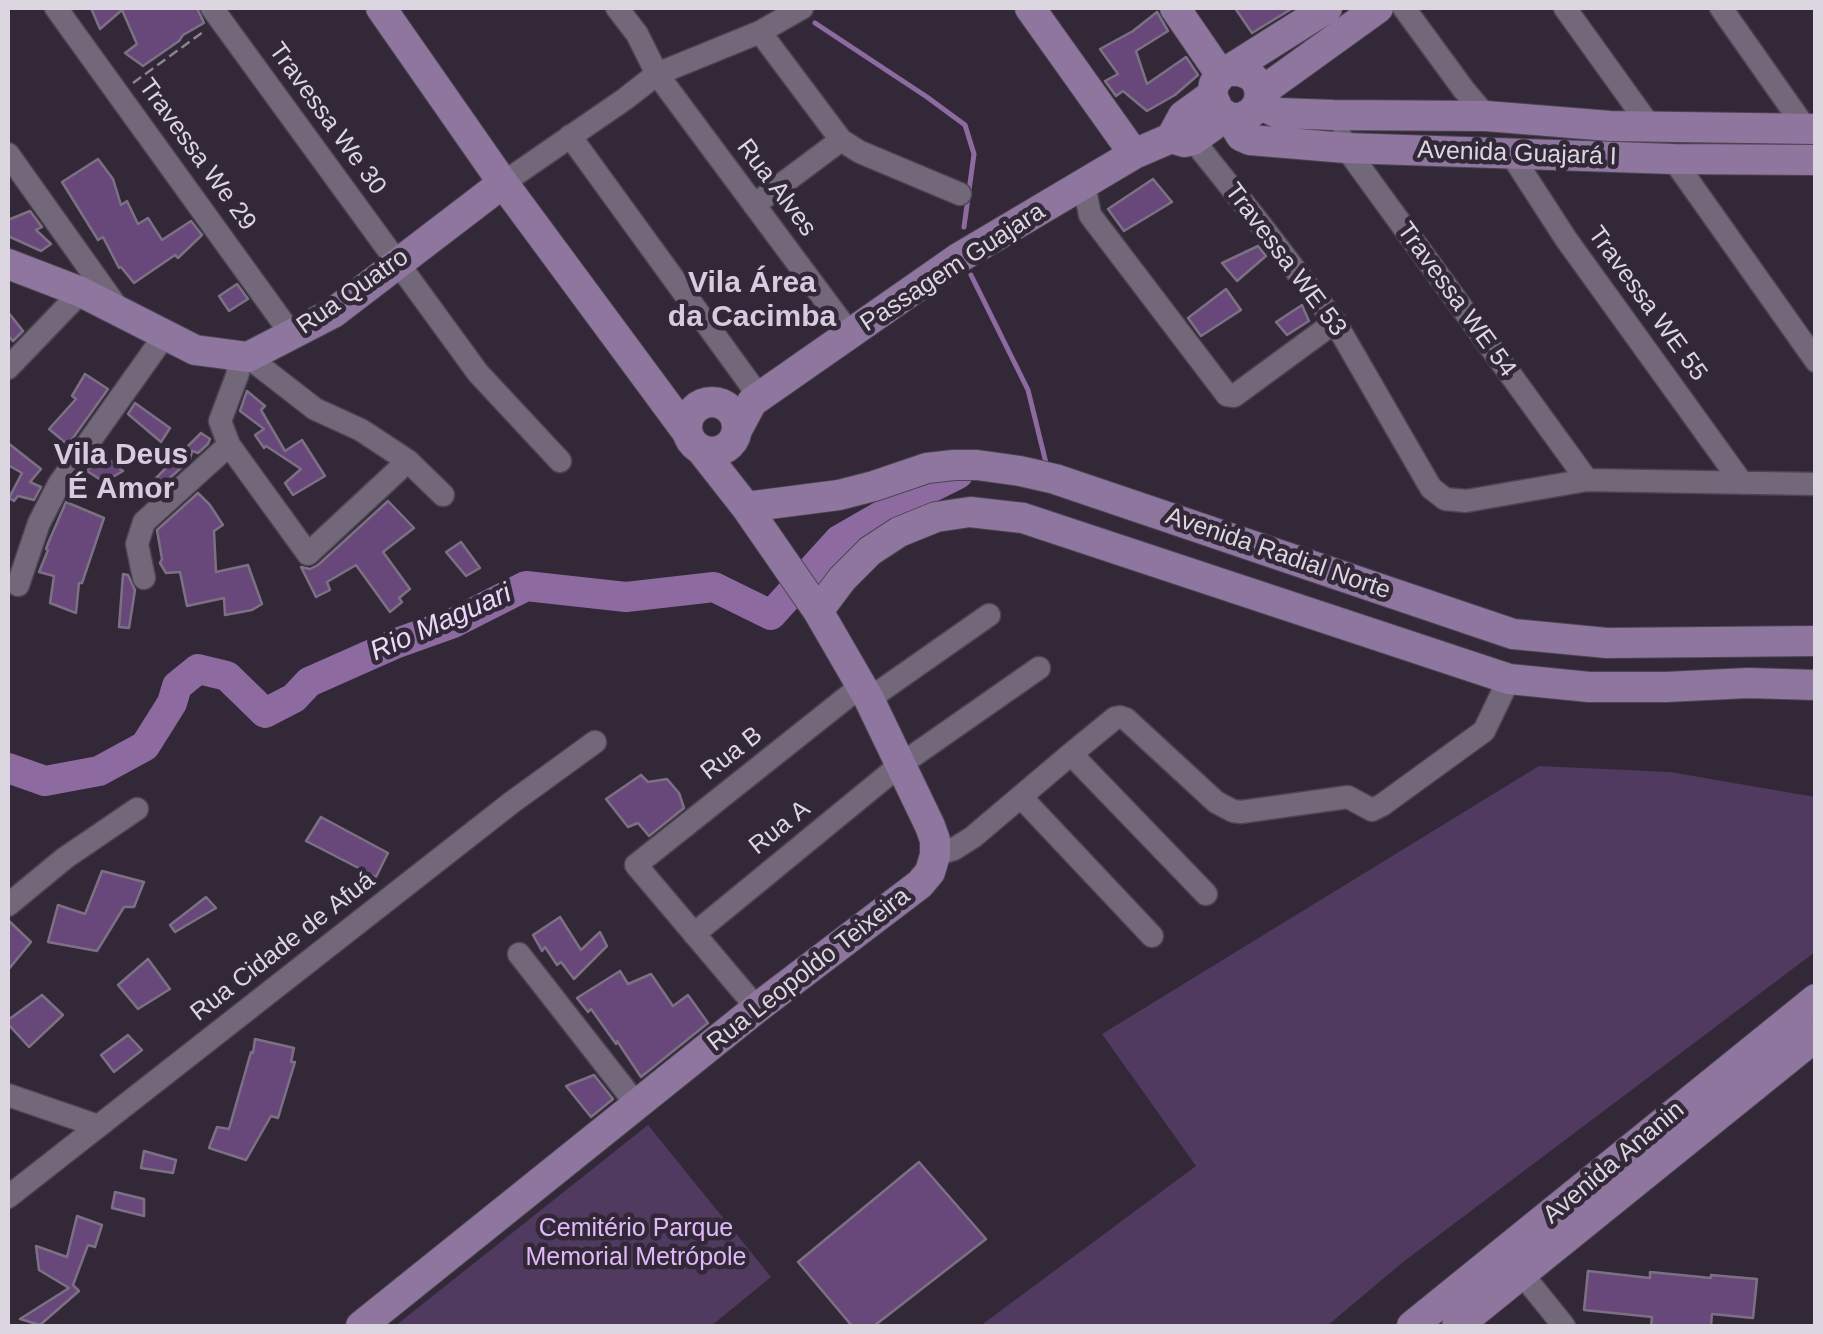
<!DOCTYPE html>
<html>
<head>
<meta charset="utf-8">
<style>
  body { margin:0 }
  #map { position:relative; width:1823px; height:1334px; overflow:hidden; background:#322838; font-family:Helvetica,sans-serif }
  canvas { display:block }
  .frame { position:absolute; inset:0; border:10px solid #dcd6e0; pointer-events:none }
</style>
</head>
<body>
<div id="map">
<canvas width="1823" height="1334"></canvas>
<div class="frame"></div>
</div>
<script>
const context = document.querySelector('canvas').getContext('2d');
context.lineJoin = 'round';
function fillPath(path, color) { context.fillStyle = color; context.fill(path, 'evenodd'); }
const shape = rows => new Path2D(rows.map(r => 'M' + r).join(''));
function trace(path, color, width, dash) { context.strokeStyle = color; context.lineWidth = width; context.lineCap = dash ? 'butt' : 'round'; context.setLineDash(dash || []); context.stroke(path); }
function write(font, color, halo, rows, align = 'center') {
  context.font = font + ' Helvetica,sans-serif'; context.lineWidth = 9; context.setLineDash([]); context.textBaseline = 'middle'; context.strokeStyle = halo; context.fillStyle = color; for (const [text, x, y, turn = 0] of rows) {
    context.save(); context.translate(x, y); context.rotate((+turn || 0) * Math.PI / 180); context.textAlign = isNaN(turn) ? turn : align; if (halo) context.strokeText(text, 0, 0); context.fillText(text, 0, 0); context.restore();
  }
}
fillPath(shape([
  [1539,766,1670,772,1815,797,1815,952,1403,1262,1327,1326,980,1326,1196,1166,1102,1034],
  [648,1125,771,1277,711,1326,395,1326]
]), '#513a5f');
trace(shape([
  [815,23,927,97,965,125,974,154,964,227],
  [971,275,1028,390,1047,467]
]), '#8d6ba1', 5);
trace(shape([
  [8,768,45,781,99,771,145,746,172,703,177,686,198,669,227,676,265,713,294,698,309,682,397,643,453,623,526,586,626,597,714,587,771,615,839,540,928,489,958,474]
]), '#8d6ba1', 30);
const building = shape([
  [91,8,197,8,204,23,183,35,179,41,143,66,125,53,137,44,122,10,100,29,91,8],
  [1235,8,1293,8,1252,33,1235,8],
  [1157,12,1168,31,1136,51,1147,84,1186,57,1198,75,1175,95,1147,111,1123,91,1116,96,1105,81,1118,74,1100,49,1133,31,1157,12],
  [98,159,113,179,121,205,127,201,138,224,148,218,162,240,191,221,202,235,178,258,175,255,134,283,121,267,119,268,103,237,98,240,62,182,98,159],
  [1153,179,1172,202,1124,231,1108,209,1153,179],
  [30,211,42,227,36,230,51,244,41,251,8,236,8,220,30,211],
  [1258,246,1266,256,1237,281,1222,263,1258,246],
  [237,284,248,299,229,311,219,296,237,284],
  [1226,289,1241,310,1201,336,1188,318,1226,289],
  [1302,305,1309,321,1287,335,1276,322,1302,305],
  [8,312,23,331,13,341,8,336,8,312],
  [85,374,108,389,68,445,49,429,76,399,72,396,85,374],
  [247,391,265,406,261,410,285,451,302,440,325,476,293,495,285,483,301,469,266,446,264,448,255,435,264,429,240,411,247,391],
  [135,403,170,428,161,442,128,414,135,403],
  [201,433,210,439,208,444,198,453,192,451,190,460,163,484,155,479,201,433],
  [8,443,41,469,30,482,41,487,34,500,18,496,14,501,9,498,22,473,8,465,8,443],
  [100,452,123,471,104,482,87,471,100,452],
  [198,493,210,505,223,525,214,531,216,572,248,565,262,604,252,610,225,615,224,598,187,606,180,572,166,573,160,563,162,559,157,530,198,493],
  [388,501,414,528,383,552,410,589,399,598,402,602,390,612,356,565,327,582,330,590,316,597,301,567,310,569,318,565,388,501],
  [66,502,104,518,82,583,79,583,76,613,50,603,54,576,39,572,48,550,46,549,49,541,66,502],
  [461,542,480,568,466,576,446,552,461,542],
  [123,574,128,575,135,590,129,628,119,627,123,574],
  [641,775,648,782,667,779,679,793,684,808,649,836,638,823,628,827,606,799,641,775],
  [321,817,388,853,376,877,306,841,321,817],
  [102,871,144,882,134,907,124,907,97,951,48,942,58,905,85,914,102,871],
  [206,897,216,908,175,932,170,925,206,897],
  [560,917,581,950,600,932,607,946,574,979,561,962,557,965,545,947,542,951,533,935,560,917],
  [8,920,31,942,8,970,8,920],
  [148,959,170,989,138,1009,118,985,148,959],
  [620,971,628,984,651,974,673,1006,688,995,708,1023,641,1077,617,1041,616,1044,591,1009,588,1012,577,998,620,971],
  [42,995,63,1015,29,1047,8,1024,8,1020,42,995],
  [128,1035,142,1050,114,1072,101,1055,128,1035],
  [255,1039,294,1048,291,1062,295,1062,278,1118,271,1116,246,1160,209,1148,217,1127,229,1129,251,1052,253,1053,255,1039],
  [594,1075,613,1099,591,1117,566,1086,594,1075],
  [144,1151,176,1160,173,1173,141,1168,144,1151],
  [919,1162,986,1239,874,1326,852,1326,798,1262,919,1162],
  [115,1192,144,1199,144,1216,112,1208,115,1192],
  [77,1216,102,1225,95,1247,88,1245,73,1285,79,1291,40,1325,20,1319,69,1288,39,1270,36,1246,67,1257,77,1216],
  [1588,1271,1650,1278,1650,1272,1711,1278,1711,1275,1757,1279,1753,1318,1712,1314,1711,1326,1651,1326,1652,1317,1584,1310,1588,1271]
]);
fillPath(building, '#68487b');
trace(building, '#7c7183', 2.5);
const minor = shape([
  [56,8,292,335],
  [212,8,478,373,560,461],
  [617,8,637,34,657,74,851,335],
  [1404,8,1464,90,1486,116],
  [1565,8,1649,125],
  [1721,8,1806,129],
  [760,32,841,140,860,152,960,194],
  [570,136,753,388],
  [1342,138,1346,148,1587,480],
  [1193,140,1257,220,1335,322,1431,488,1445,499,1466,501,1587,480,1816,484],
  [8,154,119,310],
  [1511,154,1566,239,1742,483],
  [1673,159,1816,361],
  [503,183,625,99,657,74,760,32,802,8],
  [1084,184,1090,215,1227,395,1234,396,1335,322],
  [754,205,841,140],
  [236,357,238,373,220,421,229,445,308,554,408,461],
  [248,357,315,409,361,430,408,461,443,495],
  [8,368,81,292],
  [144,578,137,544,144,522,229,445],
  [18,585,39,523,59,484,165,335],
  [869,699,989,615],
  [1071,754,1206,894],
  [1021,797,1152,936],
  [935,855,954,849,973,837,1071,754,1115,718,1120,717,1126,719,1216,802,1233,811,1241,812,1348,797,1372,810,1382,805,1484,731,1509,679],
  [8,905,65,858,137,809],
  [694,934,900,765,1039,668],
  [519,954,637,1105],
  [757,1008,636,865,861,686],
  [8,1095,98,1126],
  [8,1197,511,803,595,742],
  [1513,1263,1564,1326]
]);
const major = shape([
  [381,8,503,183,687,432],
  [1030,8,1134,154],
  [1175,8,1221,75],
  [1229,71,1240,71,1250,75,1257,82,1260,93,1258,104,1251,113,1241,118,1230,118,1219,111,1212,95,1214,84,1221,75,1327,8],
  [1260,93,1378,8],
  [1258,104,1278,113,1334,115,1486,116,1610,126,1816,129],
  [1230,118,1241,136,1250,140,1346,148,1673,159,1816,160],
  [1171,138,1183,116,1212,95],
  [8,264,81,292,195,350,248,357,333,313,503,183],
  '687 427a25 25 0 1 1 50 0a25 25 0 1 1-50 0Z',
  [737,430,752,402,957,259,1134,154,1171,138,1185,142,1193,140,1226,116],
  [746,507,839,495,874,486,927,468,954,465,977,465,1020,471,1055,479,1513,634,1607,643,1816,641],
  [818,611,842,579,870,551,899,532,936,517,970,512,1023,518,1509,679,1589,687,1666,687,1748,683,1816,685],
  [361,1326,757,1008,920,884,930,872,935,855,935,840,930,826,869,699,818,611,746,507,702,451],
  [1412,1326,1816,999],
  [1457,1326,1816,1036]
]);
trace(minor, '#4c4451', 25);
trace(major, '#4c4451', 32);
trace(shape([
  [133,83,203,32]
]), '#8c8491', 2.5, [10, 5]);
trace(minor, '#73687a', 22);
trace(major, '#8f769f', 30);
write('25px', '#dcd6e0', '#322838', [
  ["Travessa We 30",327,119,54],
  ["Avenida Guajará I",1517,154,2],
  ["Travessa We 29",197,155,54],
  ["Rua Alves",776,188,53],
  ["Travessa WE 53",1285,260,53],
  ["Passagem Guajara",953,268,-33],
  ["Rua Quatro",353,292,-35],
  ["Travessa WE 54",1456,300,54],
  ["Travessa WE 55",1647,304,54],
  ["Avenida Radial Norte",1278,554,19],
  ["Rua B",732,754,-38],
  ["Rua A",780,828,-39],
  ["Rua Cidade de Afuá",283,947,-38],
  ["Rua Leopoldo Teixeira",809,970,-38],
  ["Avenida Ananin",1614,1163,-40]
]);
write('25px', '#e0b9f8', '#322838', [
  ["Cemitério Parque",636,1229],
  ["Memorial Metrópole",636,1258]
]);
write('italic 28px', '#ecd9f9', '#322838', [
  ["Rio Maguari",441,623,-24]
]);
write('bold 30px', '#d7cbdf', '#322838', [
  ["Vila Área",752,284],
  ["da Cacimba",752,318],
  ["Vila Deus",121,456],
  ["É Amor",121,490]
]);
</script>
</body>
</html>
